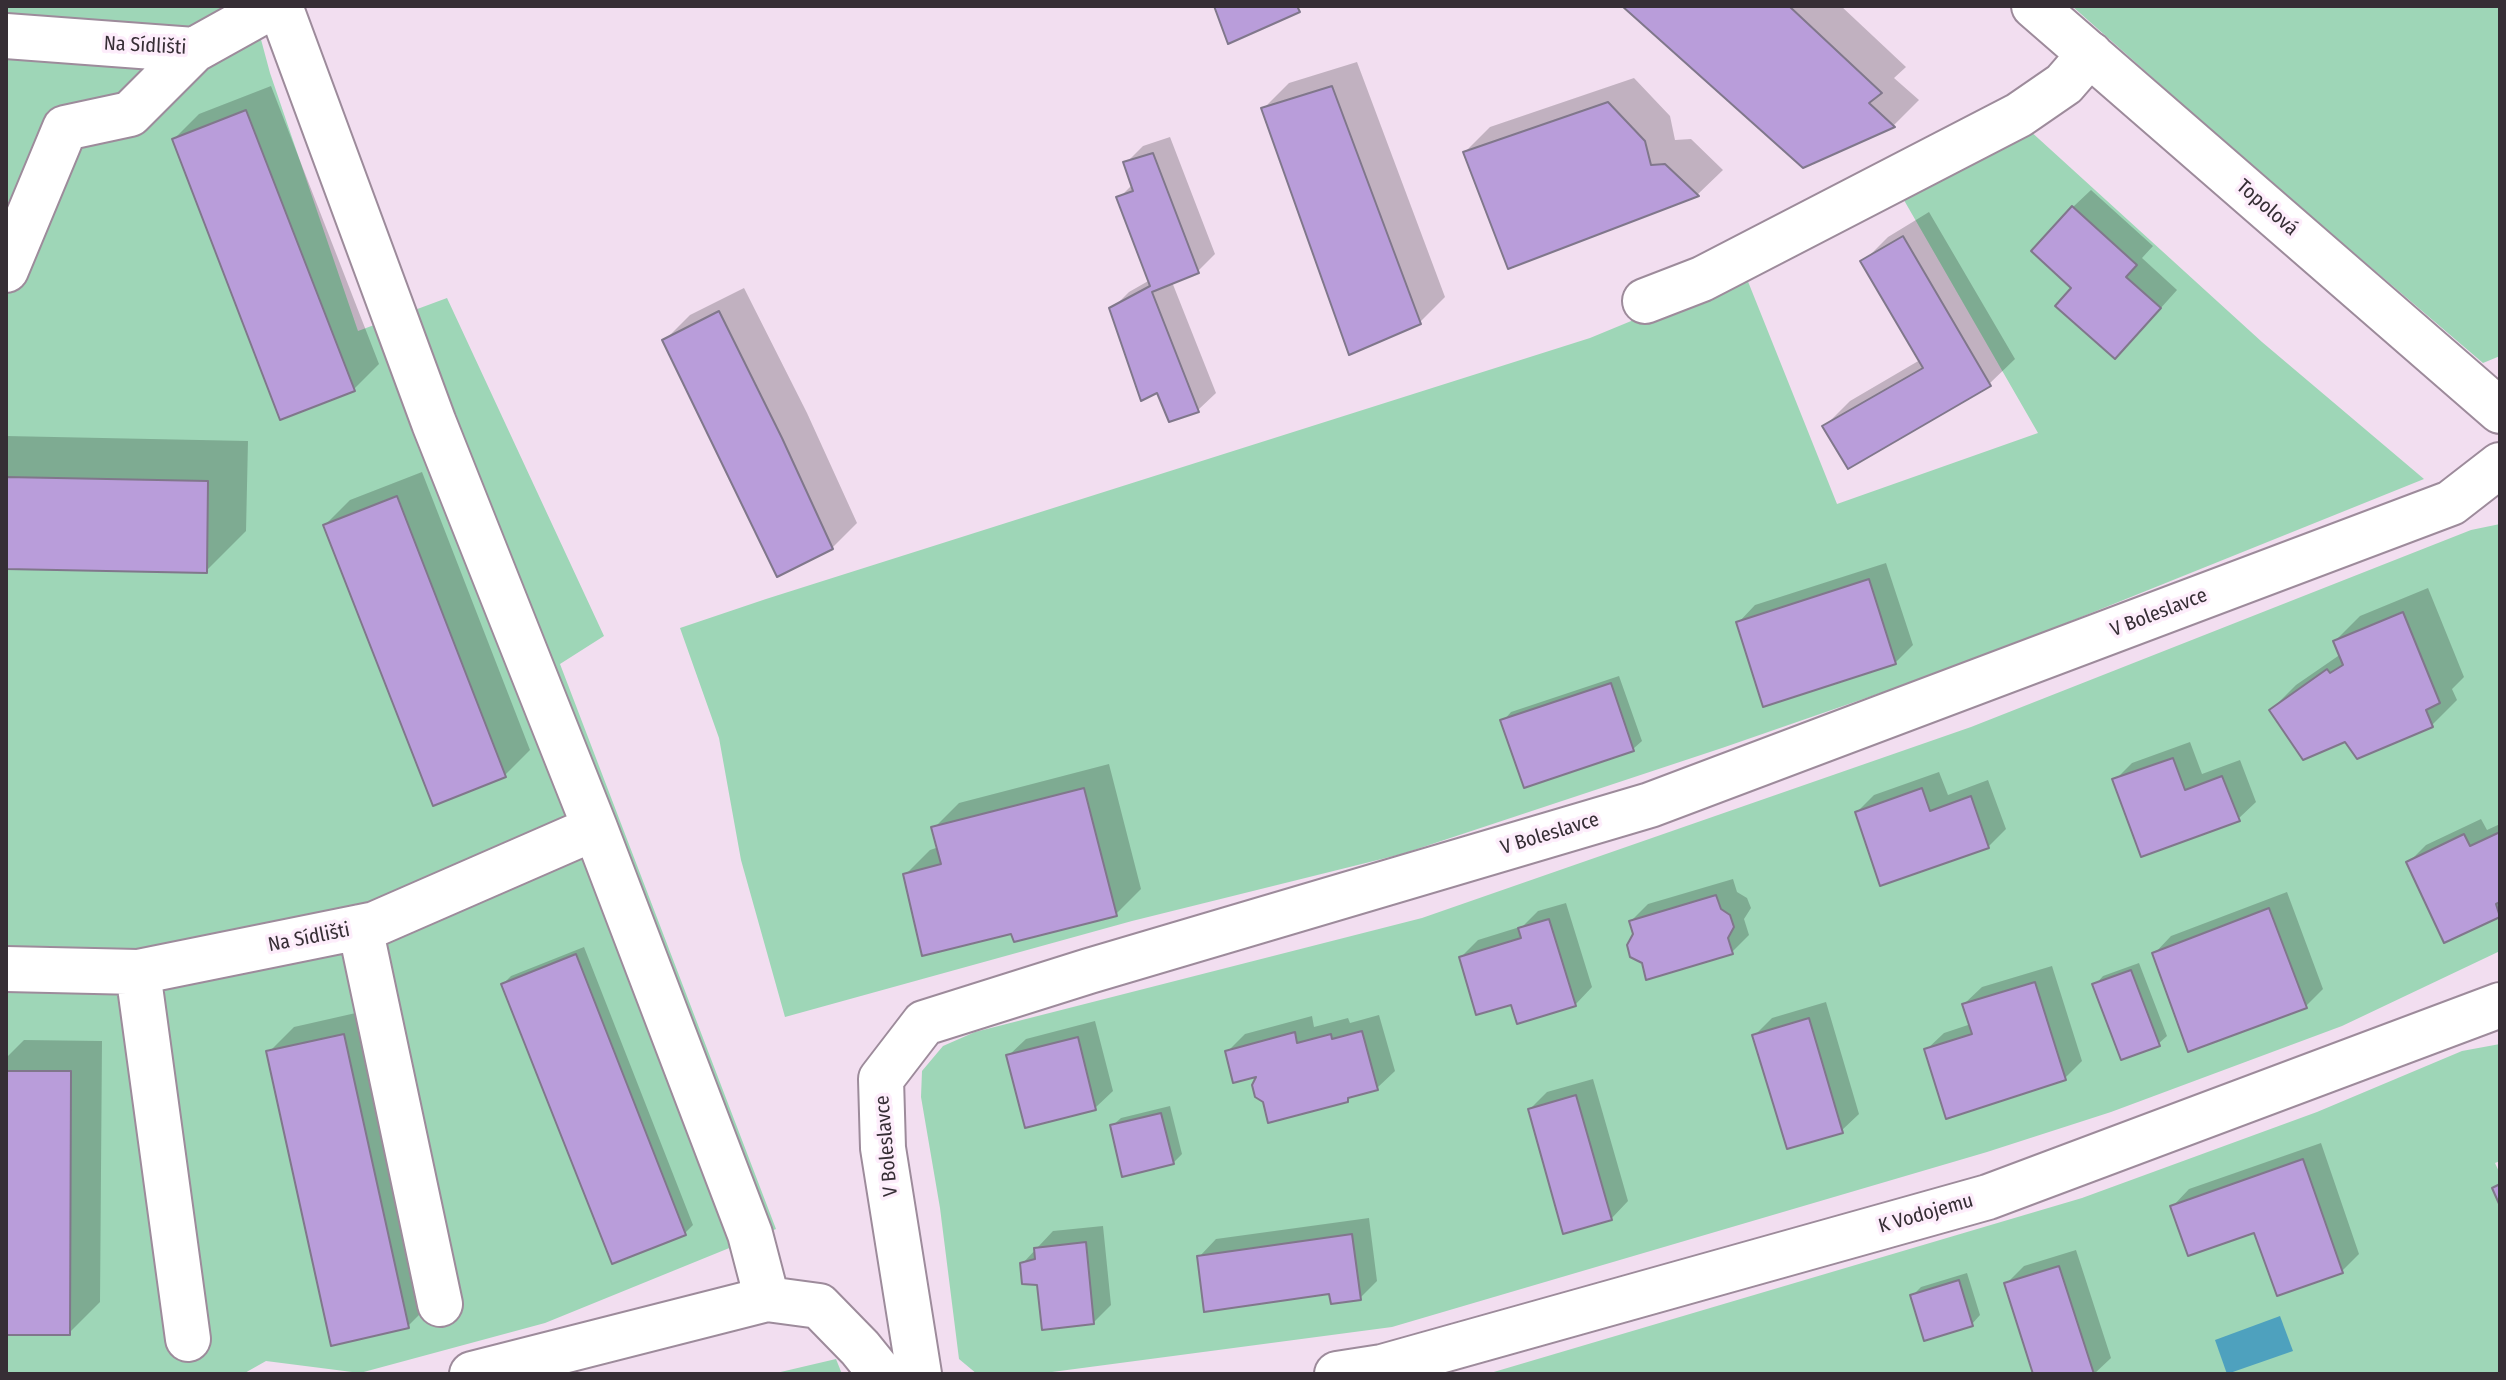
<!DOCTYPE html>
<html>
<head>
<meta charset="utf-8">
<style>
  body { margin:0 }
  #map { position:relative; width:2506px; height:1380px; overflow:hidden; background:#f2def0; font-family:"Fira Sans Condensed",sans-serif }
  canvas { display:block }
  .frame { position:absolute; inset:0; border:8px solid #362e35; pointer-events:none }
</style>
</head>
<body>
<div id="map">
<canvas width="2506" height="1380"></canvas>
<div class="frame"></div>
</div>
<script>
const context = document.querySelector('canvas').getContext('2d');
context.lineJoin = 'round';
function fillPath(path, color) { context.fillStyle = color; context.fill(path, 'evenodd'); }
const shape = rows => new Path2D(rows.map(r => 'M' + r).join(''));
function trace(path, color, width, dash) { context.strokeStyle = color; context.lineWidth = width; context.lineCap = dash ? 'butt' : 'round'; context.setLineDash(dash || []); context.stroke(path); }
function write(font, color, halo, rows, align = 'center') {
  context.font = font + ' "Fira Sans Condensed",sans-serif'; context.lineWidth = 7; context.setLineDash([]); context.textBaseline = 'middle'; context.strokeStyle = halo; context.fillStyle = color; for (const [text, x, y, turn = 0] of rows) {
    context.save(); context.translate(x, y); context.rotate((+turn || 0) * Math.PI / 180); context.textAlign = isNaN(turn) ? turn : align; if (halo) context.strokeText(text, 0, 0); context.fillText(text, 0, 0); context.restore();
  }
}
fillPath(shape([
  [6,6,252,6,270,73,358,331,447,298,604,636,560,664,776,1229,545,1323,360,1373,266,1361,243,1374,6,1374],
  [2072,6,2500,6,2500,356,2483,363,2252,166],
  [2028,129,2262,342,2424,479,1967,663,1722,748,1402,854,1132,921,785,1017,741,860,719,738,680,628,766,599,1590,338,1745,274,1837,504,2038,433,1901,195],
  [2500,524,2500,951,2342,1026,2111,1112,1987,1152,1392,1327,1037,1374,977,1374,959,1359,940,1208,921,1097,922,1071,943,1046,975,1032,1422,918,1971,727,2471,530],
  [2500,1044,2500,1161,2495,1163,2500,1174,2500,1374,1487,1374,2082,1198,2317,1112,2462,1051],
  [836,1359,842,1374,772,1374]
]), '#9ed6b7');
fillPath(shape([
  [2280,1316,2293,1351,2227,1374,2215,1340]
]), '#4ea1be');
fillPath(shape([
  [1625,6,1841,6,1906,67,1894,78,1919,100,1894,125,1804,165],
  [1357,62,1445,297,1420,322,1264,108,1289,83],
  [1634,78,1670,116,1675,140,1691,139,1723,170,1698,194,1510,266,1465,152,1490,127],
  [271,86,379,364,354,389,174,139,199,114],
  [1170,137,1215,254,1198,271,1172,282,1216,393,1198,410,1170,419,1158,391,1112,309,1129,292,1150,280,1119,198,1133,184,1126,163,1143,146],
  [2091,190,2153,246,2142,258,2177,290,2132,340,2074,288,2073,207],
  [1929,212,2015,359,1989,384,1825,426,1850,401,1920,360,1863,262,1888,237],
  [744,288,807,413,857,523,832,548,665,340,690,315],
  [6,436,248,441,246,531,206,571,6,567],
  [422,472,530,750,505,775,434,803,325,525,350,500],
  [1886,563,1913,645,1895,663,1738,623,1755,605],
  [2428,588,2464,677,2452,689,2457,700,2431,726,2346,740,2271,710,2296,685,2341,654,2335,641,2360,616],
  [1619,676,1642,741,1633,749,1525,786,1503,721,1511,712],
  [2190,742,2202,774,2240,760,2256,802,2238,819,2115,780,2132,763],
  [1109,764,1141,889,1116,914,1013,931,905,875,930,850,939,847,934,828,959,803],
  [1939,772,1948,795,1988,780,2006,829,1988,847,1857,812,1874,795],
  [2481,819,2487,830,2500,824,2500,915,2445,940,2409,862,2426,845],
  [1733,879,1737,892,1747,898,1751,908,1744,919,1749,935,1732,952,1643,962,1631,921,1648,904],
  [2287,892,2323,989,2306,1006,2154,954,2171,936],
  [1566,903,1592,987,1575,1005,1513,1002,1461,957,1478,940,1523,926,1538,911],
  [584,947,693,1225,685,1233,503,984,511,976],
  [2139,963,2167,1036,2158,1044,2095,985,2103,976],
  [2052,966,2082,1061,2065,1078,1926,1050,1944,1033,1971,1024,1964,1004,1982,987],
  [1826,1002,1859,1114,1841,1131,1755,1035,1772,1018],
  [369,1010,433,1301,408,1326,269,1052,294,1027],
  [1379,1015,1395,1071,1377,1088,1354,1094,1347,1100,1260,1074,1227,1052,1245,1034,1312,1016,1314,1027,1348,1018,1350,1023],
  [1095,1021,1113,1091,1095,1108,1008,1056,1026,1039],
  [24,1040,102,1041,100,1302,69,1333,6,1333,6,1058],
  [1593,1079,1628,1201,1611,1219,1530,1109,1547,1092],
  [1170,1106,1182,1154,1173,1163,1112,1126,1121,1118],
  [2321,1143,2359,1254,2342,1271,2255,1230,2172,1207,2189,1189],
  [1369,1218,1377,1281,1360,1298,1199,1257,1216,1239],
  [1103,1226,1111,1305,1094,1322,1039,1283,1022,1264,1053,1231],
  [2076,1250,2111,1358,2094,1374,2035,1374,2007,1283,2024,1266],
  [1967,1273,1980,1315,1972,1324,1912,1296,1921,1287]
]), '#0003');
const building = shape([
  [1214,6,1297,6,1300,12,1228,44,1214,6],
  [1622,6,1789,6,1882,93,1869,103,1895,127,1803,168,1622,6],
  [1332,86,1421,324,1349,355,1261,108,1332,86],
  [1608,102,1645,141,1651,165,1665,164,1699,196,1508,269,1463,152,1608,102],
  [246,110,355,391,280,420,172,139,246,110],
  [1153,153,1199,273,1152,292,1199,412,1169,422,1157,393,1141,401,1109,308,1150,286,1116,197,1133,191,1123,162,1153,153],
  [2072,206,2137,265,2126,277,2161,308,2115,359,2055,306,2071,288,2031,251,2072,206],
  [1903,236,1991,386,1848,469,1822,426,1923,368,1860,261,1903,236],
  [719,311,782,438,833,549,777,577,662,340,719,311],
  [6,477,208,481,207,573,6,569,6,477],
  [397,496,506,777,433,806,323,525,397,496],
  [1869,579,1896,664,1763,707,1736,622,1869,579],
  [2403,612,2440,703,2426,710,2433,727,2357,759,2345,742,2303,760,2269,710,2327,669,2330,673,2343,665,2333,641,2403,612],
  [1611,683,1634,751,1524,788,1500,720,1611,683],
  [2173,758,2185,790,2222,776,2240,821,2141,857,2112,779,2173,758],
  [1084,788,1117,916,1014,942,1011,934,922,956,903,874,941,864,931,827,1084,788],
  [1922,788,1930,811,1971,796,1989,848,1880,886,1855,812,1922,788],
  [2500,832,2500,902,2496,904,2500,917,2444,943,2406,862,2464,834,2470,846,2500,832],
  [1716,895,1721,909,1730,915,1734,927,1728,938,1733,954,1646,980,1642,963,1630,957,1627,945,1633,934,1629,921,1716,895],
  [2269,908,2307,1008,2188,1052,2152,953,2269,908],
  [1549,919,1576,1006,1517,1024,1511,1005,1476,1015,1459,957,1521,938,1518,928,1549,919],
  [576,954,686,1235,612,1264,501,984,576,954],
  [2131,970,2160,1046,2121,1060,2092,984,2131,970],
  [2035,982,2066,1080,1946,1119,1924,1049,1972,1034,1962,1004,2035,982],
  [1809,1018,1843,1133,1787,1149,1752,1035,1809,1018],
  [1362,1031,1378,1090,1348,1098,1348,1102,1268,1123,1263,1102,1255,1097,1252,1085,1256,1077,1233,1083,1225,1051,1295,1032,1297,1043,1331,1034,1332,1039,1362,1031],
  [344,1034,409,1328,331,1346,266,1051,344,1034],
  [1078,1037,1096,1110,1025,1128,1006,1055,1078,1037],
  [6,1071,71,1071,70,1335,6,1335,6,1071],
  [1576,1095,1612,1220,1563,1234,1528,1109,1576,1095],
  [1161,1113,1174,1164,1122,1177,1110,1125,1161,1113],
  [2303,1159,2343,1273,2277,1296,2254,1233,2188,1256,2170,1206,2303,1159],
  [2500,1184,2500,1206,2492,1188,2500,1184],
  [1352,1234,1361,1300,1331,1304,1329,1294,1204,1312,1197,1256,1352,1234],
  [1086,1242,1094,1324,1042,1330,1037,1285,1022,1284,1020,1263,1035,1259,1034,1248,1086,1242],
  [2059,1266,2094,1374,2033,1374,2004,1283,2059,1266],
  [1959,1280,1973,1326,1924,1341,1910,1295,1959,1280]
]);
fillPath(building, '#b99dda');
trace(building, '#80778b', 2);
const minor = shape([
  [280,6,434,423,595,828,750,1234,767,1299],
  [6,36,194,50,273,6],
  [6,270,65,128,130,114,194,50],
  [1645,301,1702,279,2019,115,2064,84,2090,54],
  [360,927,440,1304],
  [6,969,138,972,375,924,595,828],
  [138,972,188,1339],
  [472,1374,767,1299,819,1306,860,1348,881,1374],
  [919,1374,883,1148,881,1079,924,1023,1089,971,1650,805,2451,503,2500,465],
  [1337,1374,1382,1367,1988,1197,2500,1005]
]);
const tertiary = shape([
  [2034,6,2500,411]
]);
trace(minor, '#9d8b9b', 48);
trace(tertiary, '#9d8b9b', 48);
trace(minor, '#fff', 44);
trace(tertiary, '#fff', 44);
write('20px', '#362e35', '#fdedfb', [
  ["Na Sídlišti",145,46,3],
  ["Topolová",2267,208,41],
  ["V Boleslavce",2159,613,-21],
  ["V Boleslavce",1550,834,-17],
  ["Na Sídlišti",309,938,-11],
  ["V Boleslavce",887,1146,-95],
  ["K Vodojemu",1926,1214,-16]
]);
</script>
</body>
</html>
